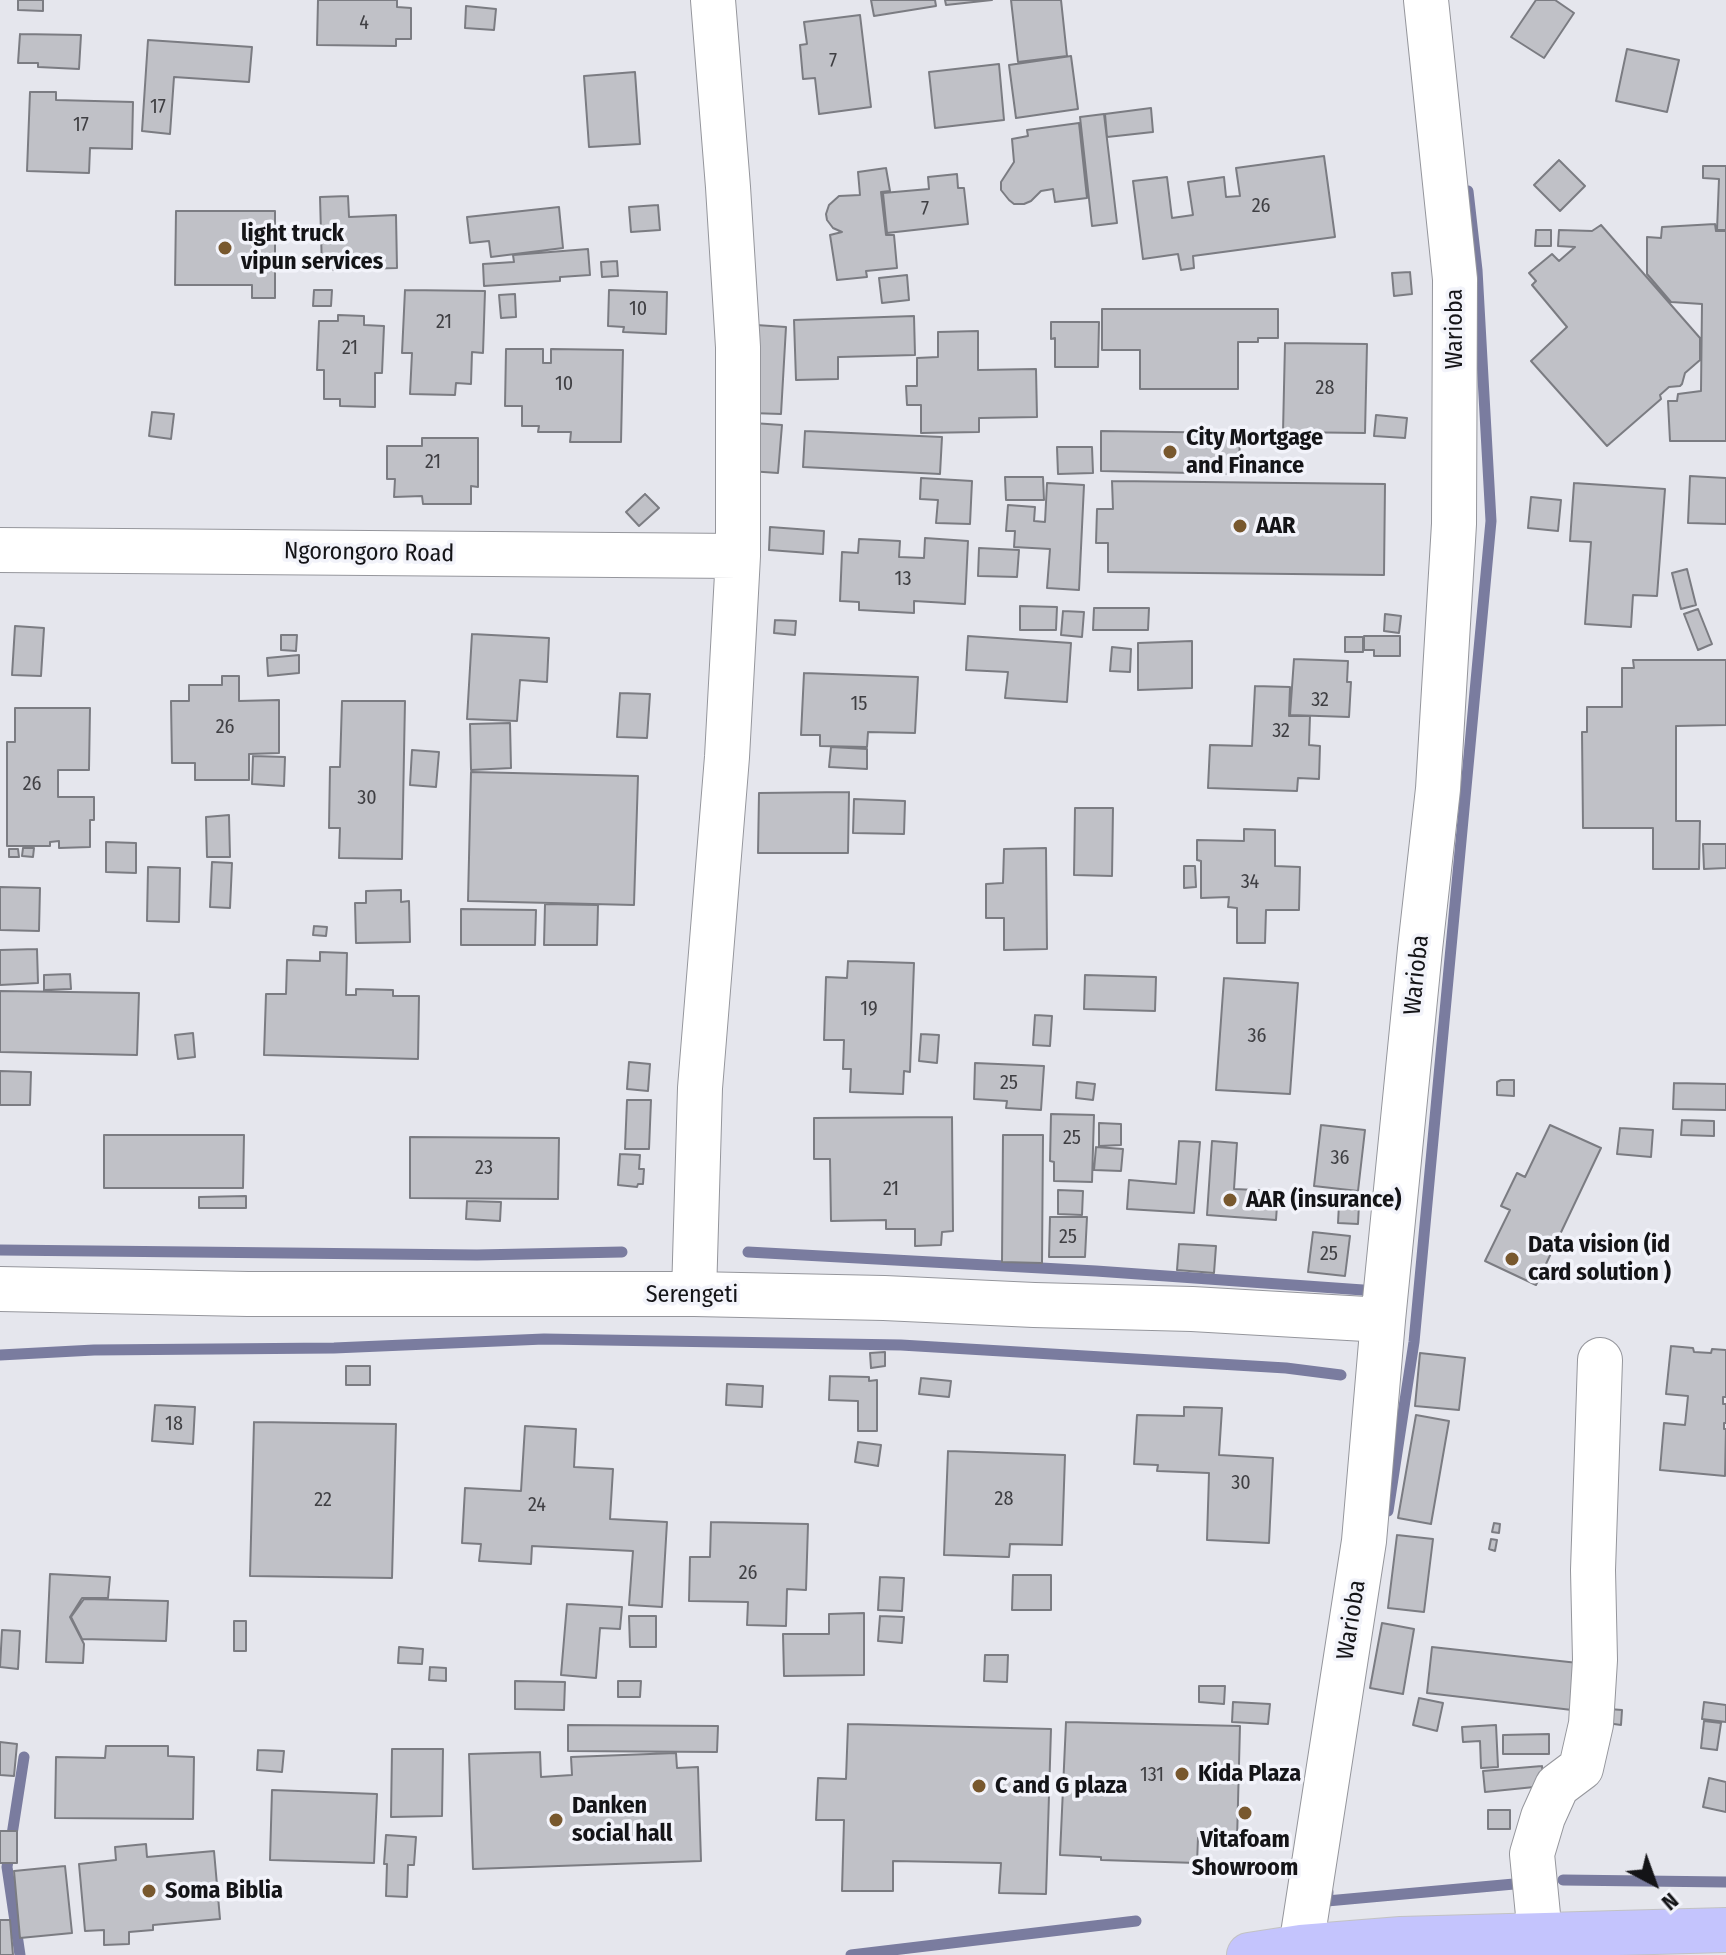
<!DOCTYPE html>
<html>
<head>
<meta charset="utf-8">
<style>
  body { margin:0 }
  #map { position:relative; width:1726px; height:1955px; overflow:hidden; background:#e5e6ed; font-family:"Fira Sans Condensed",sans-serif }
  canvas { display:block }
  .north { position:absolute; left:1614px; top:1843px; width:80px; height:80px; -webkit-text-stroke:6px #f2f3fa; paint-order:stroke; rotate:139deg; font-size:22px; font-weight:700; line-height:32px; text-align:center; color:#141417 }
  .north::after { content:''; display:block; margin:auto; width:28px; height:36px; background:#141417; clip-path:polygon(50% 0,100% 100%,50% 72%,0 100%) }
</style>
</head>
<body>
<div id="map">
<canvas width="1726" height="1955"></canvas>
<div class="north">N</div>
</div>
<script>
const context = document.querySelector('canvas').getContext('2d');
context.lineJoin = 'round';
const shape = rows => new Path2D(rows.map(r => 'M' + r).join(''));
function trace(path, color, width, dash) { context.strokeStyle = color; context.lineWidth = width; context.lineCap = dash ? 'butt' : 'round'; context.setLineDash(dash || []); context.stroke(path); }
function fillPath(path, color) { context.fillStyle = color; context.fill(path, 'evenodd'); }
function write(font, color, halo, rows, align = 'center') {
  context.font = font + ' "Fira Sans Condensed",sans-serif'; context.lineWidth = 7; context.setLineDash([]); context.textBaseline = 'middle'; context.strokeStyle = halo; context.fillStyle = color; for (const [text, x, y, turn = 0] of rows) {
    context.save(); context.translate(x, y); context.rotate((+turn || 0) * Math.PI / 180); context.textAlign = isNaN(turn) ? turn : align; if (halo) context.strokeText(text, 0, 0); context.fillText(text, 0, 0); context.restore();
  }
}
trace(shape([
  [0,1250,477,1255,622,1252],
  [748,1252,1096,1271,1363,1290],
  [0,1355,94,1350,334,1348,544,1339,901,1345,1286,1368,1341,1375],
  [1388,1511,1414,1342,1491,521,1477,270,1468,191],
  [1563,1880,1726,1882],
  [1328,1892,1327,1901,1514,1884],
  [20,1955,7,1867,24,1757],
  [851,1955,1136,1921]
]), '#7a7c9f', 11);
const building = shape([
  [18,0,43,0,43,11,18,10,18,0],
  [318,0,397,0,397,7,411,8,411,39,396,39,396,46,317,45,318,0],
  [871,0,935,0,936,6,874,16,871,0],
  [945,0,992,0,946,5,945,0],
  [1011,0,1061,0,1067,56,1018,62,1011,0],
  [1536,0,1555,0,1574,13,1544,58,1511,37,1536,0],
  [466,6,496,9,494,30,465,28,466,6],
  [860,15,871,107,819,114,815,78,803,79,800,45,807,44,804,22,860,15],
  [20,34,81,35,79,69,38,67,38,63,18,63,20,34],
  [148,40,252,47,249,82,174,77,170,134,142,131,148,40],
  [1627,49,1679,60,1667,112,1616,101,1627,49],
  [1071,56,1078,109,1016,118,1009,65,1071,56],
  [999,64,1004,120,935,128,929,72,999,64],
  [635,72,640,144,589,147,584,76,635,72],
  [30,92,56,92,56,100,133,102,132,149,90,148,89,173,27,171,30,92],
  [1151,108,1153,132,1107,137,1105,114,1151,108],
  [1104,114,1117,223,1092,226,1080,117,1104,114],
  [1079,123,1087,198,1055,202,1053,189,1041,191,1031,201,1024,204,1014,204,1009,200,1001,190,1001,182,1014,162,1012,139,1028,136,1027,130,1079,123],
  [1324,156,1335,237,1193,256,1194,268,1181,270,1178,254,1143,259,1133,181,1167,177,1172,218,1193,215,1188,182,1224,177,1226,197,1240,196,1236,168,1324,156],
  [1559,160,1585,186,1560,211,1534,185,1559,160],
  [1703,166,1726,166,1726,230,1717,230,1719,179,1703,178,1703,166],
  [886,168,890,191,881,192,886,235,894,235,897,268,866,271,867,277,837,280,830,235,842,232,833,228,827,220,826,214,829,205,839,196,860,195,858,172,886,168],
  [957,174,958,188,964,188,968,224,887,233,883,193,929,189,928,177,957,174],
  [348,196,349,217,396,215,397,268,322,270,320,197,348,196],
  [658,205,660,230,631,232,629,207,658,205],
  [559,207,563,248,491,257,489,241,470,243,467,217,559,207],
  [176,211,275,211,275,298,252,298,252,285,175,285,176,211],
  [1715,224,1716,231,1726,231,1726,441,1670,441,1668,401,1677,401,1678,394,1701,391,1702,304,1671,302,1647,274,1647,237,1661,238,1662,227,1715,224],
  [1601,225,1700,338,1700,360,1685,373,1682,384,1680,386,1669,387,1660,395,1661,399,1607,446,1531,361,1567,327,1532,285,1536,281,1529,273,1552,254,1559,261,1575,247,1558,246,1559,230,1592,231,1601,225],
  [1536,230,1551,230,1551,246,1535,246,1536,230],
  [588,249,590,275,560,277,560,281,484,286,483,264,514,262,513,255,588,249],
  [617,261,618,276,602,277,601,262,617,261],
  [1410,272,1412,294,1394,296,1392,273,1410,272],
  [907,275,909,300,882,303,879,278,907,275],
  [314,290,332,290,331,306,313,306,314,290],
  [405,290,485,291,483,353,472,352,471,384,456,383,455,395,410,394,412,353,402,353,405,290],
  [609,290,667,292,666,334,623,332,624,327,608,326,609,290],
  [515,294,516,317,501,318,499,295,515,294],
  [1102,309,1278,309,1278,338,1258,338,1258,342,1238,342,1238,389,1140,389,1140,350,1102,350,1102,309],
  [338,315,364,316,364,325,384,326,382,373,375,373,375,407,340,406,340,399,324,399,324,370,317,370,319,321,338,321,338,315],
  [914,316,915,355,838,357,838,379,796,380,794,320,914,316],
  [1051,322,1099,322,1098,367,1055,367,1055,338,1051,339,1051,322],
  [756,325,786,327,781,414,751,413,756,325],
  [978,331,978,370,1036,369,1037,417,979,418,979,432,921,433,921,405,907,405,906,386,917,386,917,358,938,357,938,332,978,331],
  [1285,343,1367,344,1365,433,1283,432,1285,343],
  [506,349,543,349,543,363,551,363,551,349,623,350,621,442,570,442,571,432,538,432,539,426,522,426,522,406,505,406,506,349],
  [152,412,174,414,171,439,149,436,152,412],
  [1376,415,1407,418,1405,438,1374,436,1376,415],
  [753,423,782,425,778,473,749,471,753,423],
  [805,431,942,437,940,474,803,467,805,431],
  [1101,431,1240,433,1239,474,1101,471,1101,431],
  [422,438,478,438,478,487,471,486,471,504,423,504,422,496,394,497,395,479,387,479,387,446,422,446,422,438],
  [1057,447,1092,447,1093,473,1058,474,1057,447],
  [1690,476,1726,478,1726,524,1688,523,1690,476],
  [1005,477,1043,477,1044,500,1006,500,1005,477],
  [921,478,972,481,970,524,936,523,938,500,920,499,921,478],
  [1112,481,1385,484,1384,575,1108,572,1108,543,1096,543,1097,509,1113,509,1112,481],
  [1047,483,1084,485,1079,590,1047,588,1050,549,1014,547,1015,531,1006,531,1008,505,1035,507,1034,521,1045,522,1047,483],
  [1574,483,1665,489,1657,596,1633,595,1631,627,1585,624,1591,542,1570,541,1574,483],
  [645,494,659,508,639,526,626,512,645,494],
  [1531,497,1561,500,1558,531,1528,528,1531,497],
  [770,527,824,531,823,554,769,550,770,527],
  [925,538,968,541,965,604,914,601,914,613,859,610,859,602,840,601,842,552,858,553,859,539,900,541,899,557,924,558,925,538],
  [979,548,1019,550,1017,577,978,576,979,548],
  [1687,569,1696,605,1681,609,1672,573,1687,569],
  [1020,606,1057,607,1056,630,1020,630,1020,606],
  [1094,608,1149,608,1148,630,1093,630,1094,608],
  [1698,609,1712,644,1698,650,1684,614,1698,609],
  [1063,611,1084,612,1082,637,1061,635,1063,611],
  [1385,614,1401,616,1399,633,1384,631,1385,614],
  [775,620,796,621,795,635,774,633,775,620],
  [15,626,44,628,41,676,12,675,15,626],
  [472,634,549,638,547,682,520,680,517,721,467,719,472,634],
  [281,635,297,635,296,651,281,650,281,635],
  [968,636,1071,643,1067,702,1005,698,1008,672,966,670,968,636],
  [1364,636,1400,636,1400,656,1374,656,1374,650,1364,650,1364,636],
  [1345,637,1363,637,1363,652,1345,652,1345,637],
  [1192,641,1192,688,1138,690,1138,643,1192,641],
  [1112,647,1131,649,1130,672,1110,671,1112,647],
  [299,655,299,673,268,676,267,658,299,655],
  [1294,659,1348,661,1347,682,1351,682,1349,717,1290,715,1294,659],
  [1633,660,1726,660,1726,725,1676,726,1676,821,1700,821,1699,869,1653,869,1653,828,1583,828,1582,732,1587,732,1587,707,1622,707,1622,668,1634,668,1633,660],
  [804,673,918,677,915,733,868,732,867,747,820,746,820,735,801,735,804,673],
  [222,676,239,676,239,701,279,700,279,753,249,754,249,780,195,780,195,763,172,763,171,701,189,701,189,685,222,685,222,676],
  [1255,686,1290,687,1289,716,1310,716,1309,745,1320,746,1319,779,1298,778,1297,791,1208,788,1210,745,1252,746,1255,686],
  [620,693,650,694,647,738,617,737,620,693],
  [342,701,405,701,402,859,339,858,340,828,329,828,330,767,340,767,342,701],
  [15,708,90,708,89,770,58,770,58,797,94,797,94,820,90,820,90,847,59,848,59,841,50,842,50,846,7,846,7,742,15,742,15,708],
  [510,723,511,768,471,770,470,724,510,723],
  [831,747,867,749,867,769,829,767,831,747],
  [412,750,439,752,436,787,410,785,412,750],
  [253,756,285,757,284,786,252,784,253,756],
  [471,772,638,776,634,905,468,901,471,772],
  [849,792,848,853,758,853,759,793,849,792],
  [854,799,905,801,904,834,853,833,854,799],
  [1075,808,1113,808,1112,876,1074,875,1075,808],
  [229,815,230,857,207,857,206,817,229,815],
  [1244,829,1275,830,1275,866,1300,867,1299,910,1266,910,1265,943,1237,943,1237,908,1228,907,1229,897,1201,898,1201,861,1197,860,1197,840,1244,841,1244,829],
  [106,842,136,843,136,873,106,872,106,842],
  [1703,844,1726,844,1726,868,1704,869,1703,844],
  [23,848,34,848,33,857,22,856,23,848],
  [1046,848,1047,949,1004,950,1004,918,986,918,986,884,1003,883,1004,849,1046,848],
  [9,849,18,849,19,857,9,857,9,849],
  [212,862,232,863,230,908,210,907,212,862],
  [1184,866,1195,866,1196,887,1184,888,1184,866],
  [148,867,180,868,179,922,147,921,148,867],
  [0,887,40,888,39,931,0,930,0,887],
  [401,890,401,902,409,901,410,942,356,943,355,903,366,903,366,891,401,890],
  [545,904,598,905,597,945,544,945,545,904],
  [461,909,536,910,535,945,461,945,461,909],
  [314,926,327,927,326,936,313,935,314,926],
  [37,949,38,983,0,985,0,950,37,949],
  [320,952,347,953,346,995,356,995,356,989,393,990,393,996,419,996,418,1059,264,1055,266,994,286,994,287,960,320,961,320,952],
  [848,961,914,963,910,1072,904,1071,903,1094,850,1092,851,1069,843,1069,844,1040,824,1040,826,977,847,978,848,961],
  [70,974,71,989,44,990,44,975,70,974],
  [1085,975,1156,977,1155,1011,1084,1009,1085,975],
  [1224,978,1298,983,1290,1094,1216,1090,1224,978],
  [0,991,139,993,137,1055,0,1052,0,991],
  [1035,1015,1052,1016,1050,1046,1033,1045,1035,1015],
  [193,1033,195,1057,178,1059,175,1035,193,1033],
  [921,1034,939,1035,937,1063,919,1061,921,1034],
  [629,1062,650,1064,648,1091,627,1089,629,1062],
  [975,1063,1044,1066,1041,1110,1006,1108,1007,1101,974,1099,975,1063],
  [0,1071,31,1072,30,1105,0,1105,0,1071],
  [1501,1080,1514,1080,1514,1096,1497,1095,1497,1082,1501,1080],
  [1077,1082,1095,1084,1093,1100,1076,1098,1077,1082],
  [1674,1083,1726,1084,1726,1110,1673,1109,1674,1083],
  [627,1100,651,1100,649,1149,625,1149,627,1100],
  [1051,1114,1094,1115,1092,1182,1054,1181,1054,1162,1050,1161,1051,1114],
  [952,1117,953,1231,942,1232,941,1245,915,1246,915,1229,886,1229,886,1220,831,1221,830,1159,814,1159,814,1118,952,1117],
  [1682,1120,1714,1121,1714,1136,1681,1135,1682,1120],
  [1099,1123,1121,1124,1121,1145,1099,1146,1099,1123],
  [1321,1125,1365,1130,1358,1191,1314,1186,1321,1125],
  [1550,1125,1601,1148,1536,1285,1485,1261,1510,1210,1501,1206,1517,1173,1525,1177,1550,1125],
  [1620,1128,1653,1130,1651,1157,1617,1154,1620,1128],
  [104,1135,244,1135,243,1188,104,1188,104,1135],
  [1003,1135,1043,1135,1042,1263,1002,1262,1003,1135],
  [410,1137,559,1138,558,1199,410,1198,410,1137],
  [1179,1141,1200,1142,1194,1213,1127,1209,1129,1180,1176,1184,1179,1141],
  [1212,1141,1237,1143,1234,1189,1278,1191,1276,1220,1207,1215,1212,1141],
  [1096,1147,1123,1149,1121,1171,1094,1170,1096,1147],
  [620,1154,640,1155,639,1169,644,1169,643,1184,638,1184,637,1187,618,1185,620,1154],
  [1058,1190,1083,1191,1082,1215,1058,1214,1058,1190],
  [246,1196,246,1208,199,1208,199,1197,246,1196],
  [467,1201,501,1202,500,1221,466,1219,467,1201],
  [1339,1204,1359,1204,1358,1224,1338,1223,1339,1204],
  [1050,1217,1087,1217,1085,1257,1049,1257,1050,1217],
  [1313,1232,1350,1236,1345,1276,1308,1272,1313,1232],
  [1179,1244,1216,1246,1214,1273,1177,1270,1179,1244],
  [1671,1346,1693,1348,1694,1352,1711,1353,1712,1349,1726,1350,1726,1397,1723,1397,1723,1404,1726,1404,1726,1423,1724,1423,1724,1429,1726,1429,1725,1476,1660,1470,1664,1423,1685,1425,1688,1396,1666,1394,1671,1346],
  [885,1352,885,1366,871,1368,870,1353,885,1352],
  [1420,1353,1465,1358,1459,1410,1415,1406,1420,1353],
  [346,1366,370,1366,370,1385,346,1385,346,1366],
  [830,1376,869,1377,869,1381,877,1380,877,1431,858,1431,858,1401,829,1400,830,1376],
  [921,1378,951,1381,949,1397,919,1394,921,1378],
  [727,1384,763,1386,762,1407,726,1405,727,1384],
  [155,1405,195,1407,193,1444,152,1441,155,1405],
  [1184,1407,1222,1408,1219,1455,1273,1458,1269,1543,1207,1540,1209,1473,1157,1471,1158,1465,1134,1464,1137,1415,1184,1416,1184,1407],
  [1416,1415,1449,1421,1431,1524,1398,1518,1416,1415],
  [254,1422,396,1424,392,1578,250,1576,254,1422],
  [525,1426,576,1429,574,1467,613,1469,610,1519,667,1522,662,1607,629,1605,633,1551,532,1546,531,1564,479,1561,481,1544,462,1543,465,1488,521,1491,525,1426],
  [858,1442,881,1445,878,1466,855,1462,858,1442],
  [948,1451,1065,1455,1062,1545,1010,1544,1009,1557,944,1555,948,1451],
  [711,1522,808,1524,806,1590,787,1589,786,1626,747,1625,748,1602,689,1601,690,1557,710,1557,711,1522],
  [1494,1523,1500,1524,1499,1533,1492,1532,1494,1523],
  [1397,1535,1433,1539,1424,1612,1388,1608,1397,1535],
  [1491,1539,1497,1540,1495,1551,1489,1549,1491,1539],
  [50,1574,110,1577,108,1598,82,1598,70,1617,84,1644,83,1663,46,1662,50,1574],
  [1013,1575,1051,1575,1051,1610,1012,1610,1013,1575],
  [880,1577,904,1578,902,1611,878,1610,880,1577],
  [84,1599,168,1601,166,1641,82,1639,71,1617,84,1599],
  [567,1604,622,1607,620,1629,600,1628,596,1678,561,1675,567,1604],
  [864,1613,864,1675,784,1676,783,1634,829,1634,829,1614,864,1613],
  [629,1616,656,1616,656,1647,630,1647,629,1616],
  [880,1616,904,1617,902,1643,878,1641,880,1616],
  [234,1621,246,1621,246,1651,234,1651,234,1621],
  [1382,1623,1414,1629,1403,1694,1370,1688,1382,1623],
  [2,1630,20,1631,18,1669,0,1667,2,1630],
  [399,1647,423,1649,422,1664,398,1663,399,1647],
  [1432,1647,1578,1663,1572,1710,1427,1693,1432,1647],
  [985,1655,1008,1655,1007,1682,984,1681,985,1655],
  [430,1667,446,1668,446,1681,429,1680,430,1667],
  [515,1681,565,1682,564,1710,515,1709,515,1681],
  [618,1681,641,1681,640,1697,618,1697,618,1681],
  [1199,1686,1225,1686,1224,1704,1199,1702,1199,1686],
  [1419,1698,1443,1703,1437,1731,1413,1725,1419,1698],
  [1233,1702,1270,1704,1268,1724,1232,1722,1233,1702],
  [1704,1702,1726,1705,1726,1722,1702,1719,1704,1702],
  [1609,1709,1622,1710,1621,1725,1607,1723,1609,1709],
  [1704,1721,1721,1723,1717,1750,1701,1748,1704,1721],
  [1066,1722,1240,1726,1237,1840,1198,1838,1197,1863,1101,1860,1101,1857,1060,1855,1066,1722],
  [848,1724,1051,1729,1046,1894,999,1893,1001,1863,893,1861,893,1891,842,1891,844,1820,816,1820,818,1778,846,1779,848,1724],
  [568,1725,718,1726,717,1752,568,1751,568,1725],
  [1496,1725,1498,1767,1481,1768,1480,1741,1463,1742,1462,1727,1496,1725],
  [1549,1734,1549,1754,1503,1754,1503,1735,1549,1734],
  [0,1742,17,1744,14,1776,0,1775,0,1742],
  [106,1746,168,1746,168,1756,194,1757,193,1819,55,1818,56,1757,105,1758,106,1746],
  [392,1749,443,1749,442,1816,391,1817,392,1749],
  [258,1750,284,1751,282,1772,257,1770,258,1750],
  [540,1752,541,1777,572,1775,571,1757,676,1753,677,1768,698,1767,701,1861,473,1869,469,1754,540,1752],
  [1542,1766,1544,1786,1485,1792,1483,1771,1542,1766],
  [1709,1778,1726,1782,1726,1812,1703,1807,1709,1778],
  [272,1790,377,1794,374,1863,270,1860,272,1790],
  [1488,1810,1510,1810,1510,1829,1488,1829,1488,1810],
  [0,1831,17,1831,17,1863,0,1863,0,1831],
  [386,1835,416,1837,414,1865,408,1865,407,1897,386,1896,387,1864,384,1864,386,1835],
  [146,1844,147,1857,214,1851,220,1919,153,1925,153,1930,129,1932,129,1944,104,1945,104,1930,85,1931,79,1864,116,1860,115,1847,146,1844],
  [65,1866,72,1933,20,1938,14,1871,65,1866],
  [0,1920,10,1920,13,1955,0,1955,0,1920]
]);
fillPath(building, '#c0c1c7');
trace(building, '#7b7c82', 2);
const minor = shape([
  [0,550,738,556],
  [0,1289,248,1294,694,1294,884,1298,1034,1305,1192,1309,1383,1320],
  [694,1294,700,1088,727,757,738,556,738,347,728,187,713,0],
  [1540,1935,1532,1854,1543,1817,1557,1786,1581,1768,1591,1724,1595,1660,1593,1570,1600,1360],
  [1301,1947,1364,1541,1383,1320,1420,949,1438,789,1454,524,1455,279,1426,0]
]);
const major = shape([
  [1249,1955,1301,1947,1401,1939,1726,1930]
]);
trace(minor, '#95969c', 46);
trace(major, '#c2c2c3', 46);
trace(minor, '#fff', 44);
trace(major, '#c4c4fd', 44);
for (const [x, y, r, color] of [
  [225,248,8,"#78582e"],
  [1170,452,8,"#78582e"],
  [1240,526,8,"#78582e"],
  [1230,1200,8,"#78582e"],
  [1512,1259,8,"#78582e"],
  [1182,1774,8,"#78582e"],
  [979,1786,8,"#78582e"],
  [1245,1813,8,"#78582e"],
  [556,1820,8,"#78582e"],
  [149,1891,8,"#78582e"]
]) { const dot = new Path2D(); dot.arc(x, y, r, 0, 2 * Math.PI); context.fillStyle = color; context.fill(dot); trace(dot, '#f2f3fa', 3); }
write('20px', '#3f3f43', null, [
  ["4",364,23],
  ["7",833,61],
  ["17",158,107],
  ["17",81,125],
  ["26",1261,206],
  ["7",925,209],
  ["10",638,309],
  ["21",444,322],
  ["21",350,348],
  ["10",564,384],
  ["28",1325,388],
  ["21",433,462],
  ["13",903,579],
  ["32",1320,700],
  ["15",859,704],
  ["26",225,727],
  ["32",1281,731],
  ["26",32,784],
  ["30",367,798],
  ["34",1250,882],
  ["19",869,1009],
  ["36",1257,1036],
  ["25",1009,1083],
  ["25",1072,1138],
  ["36",1340,1158],
  ["23",484,1168],
  ["21",891,1189],
  ["25",1068,1237],
  ["25",1329,1254],
  ["18",174,1424],
  ["30",1241,1483],
  ["28",1004,1499],
  ["22",323,1500],
  ["24",537,1505],
  ["26",748,1573],
  ["131",1152,1775]
]);
write('bold 24px', '#141417', '#f2f3fa', [
  ["light truck",241,234],
  ["vipun services",241,262],
  ["City Mortgage",1186,438],
  ["and Finance",1186,466],
  ["AAR",1256,526],
  ["AAR (insurance)",1246,1200],
  ["Data vision (id",1528,1245],
  ["card solution )",1528,1273],
  ["Kida Plaza",1198,1774],
  ["C and G plaza",995,1786],
  ["Danken",572,1806],
  ["social hall",572,1834],
  ["Vitafoam",1245,1840,"center"],
  ["Showroom",1245,1868,"center"],
  ["Soma Biblia",165,1891]
], 'left');
write('24px', '#141417', '#f2f3fa', [
  ["Warioba",1455,329,-90],
  ["Ngorongoro Road",369,553,1],
  ["Warioba",1417,975,-84],
  ["Serengeti",692,1295],
  ["Warioba",1352,1620,-81]
]);
</script>
</body>
</html>
